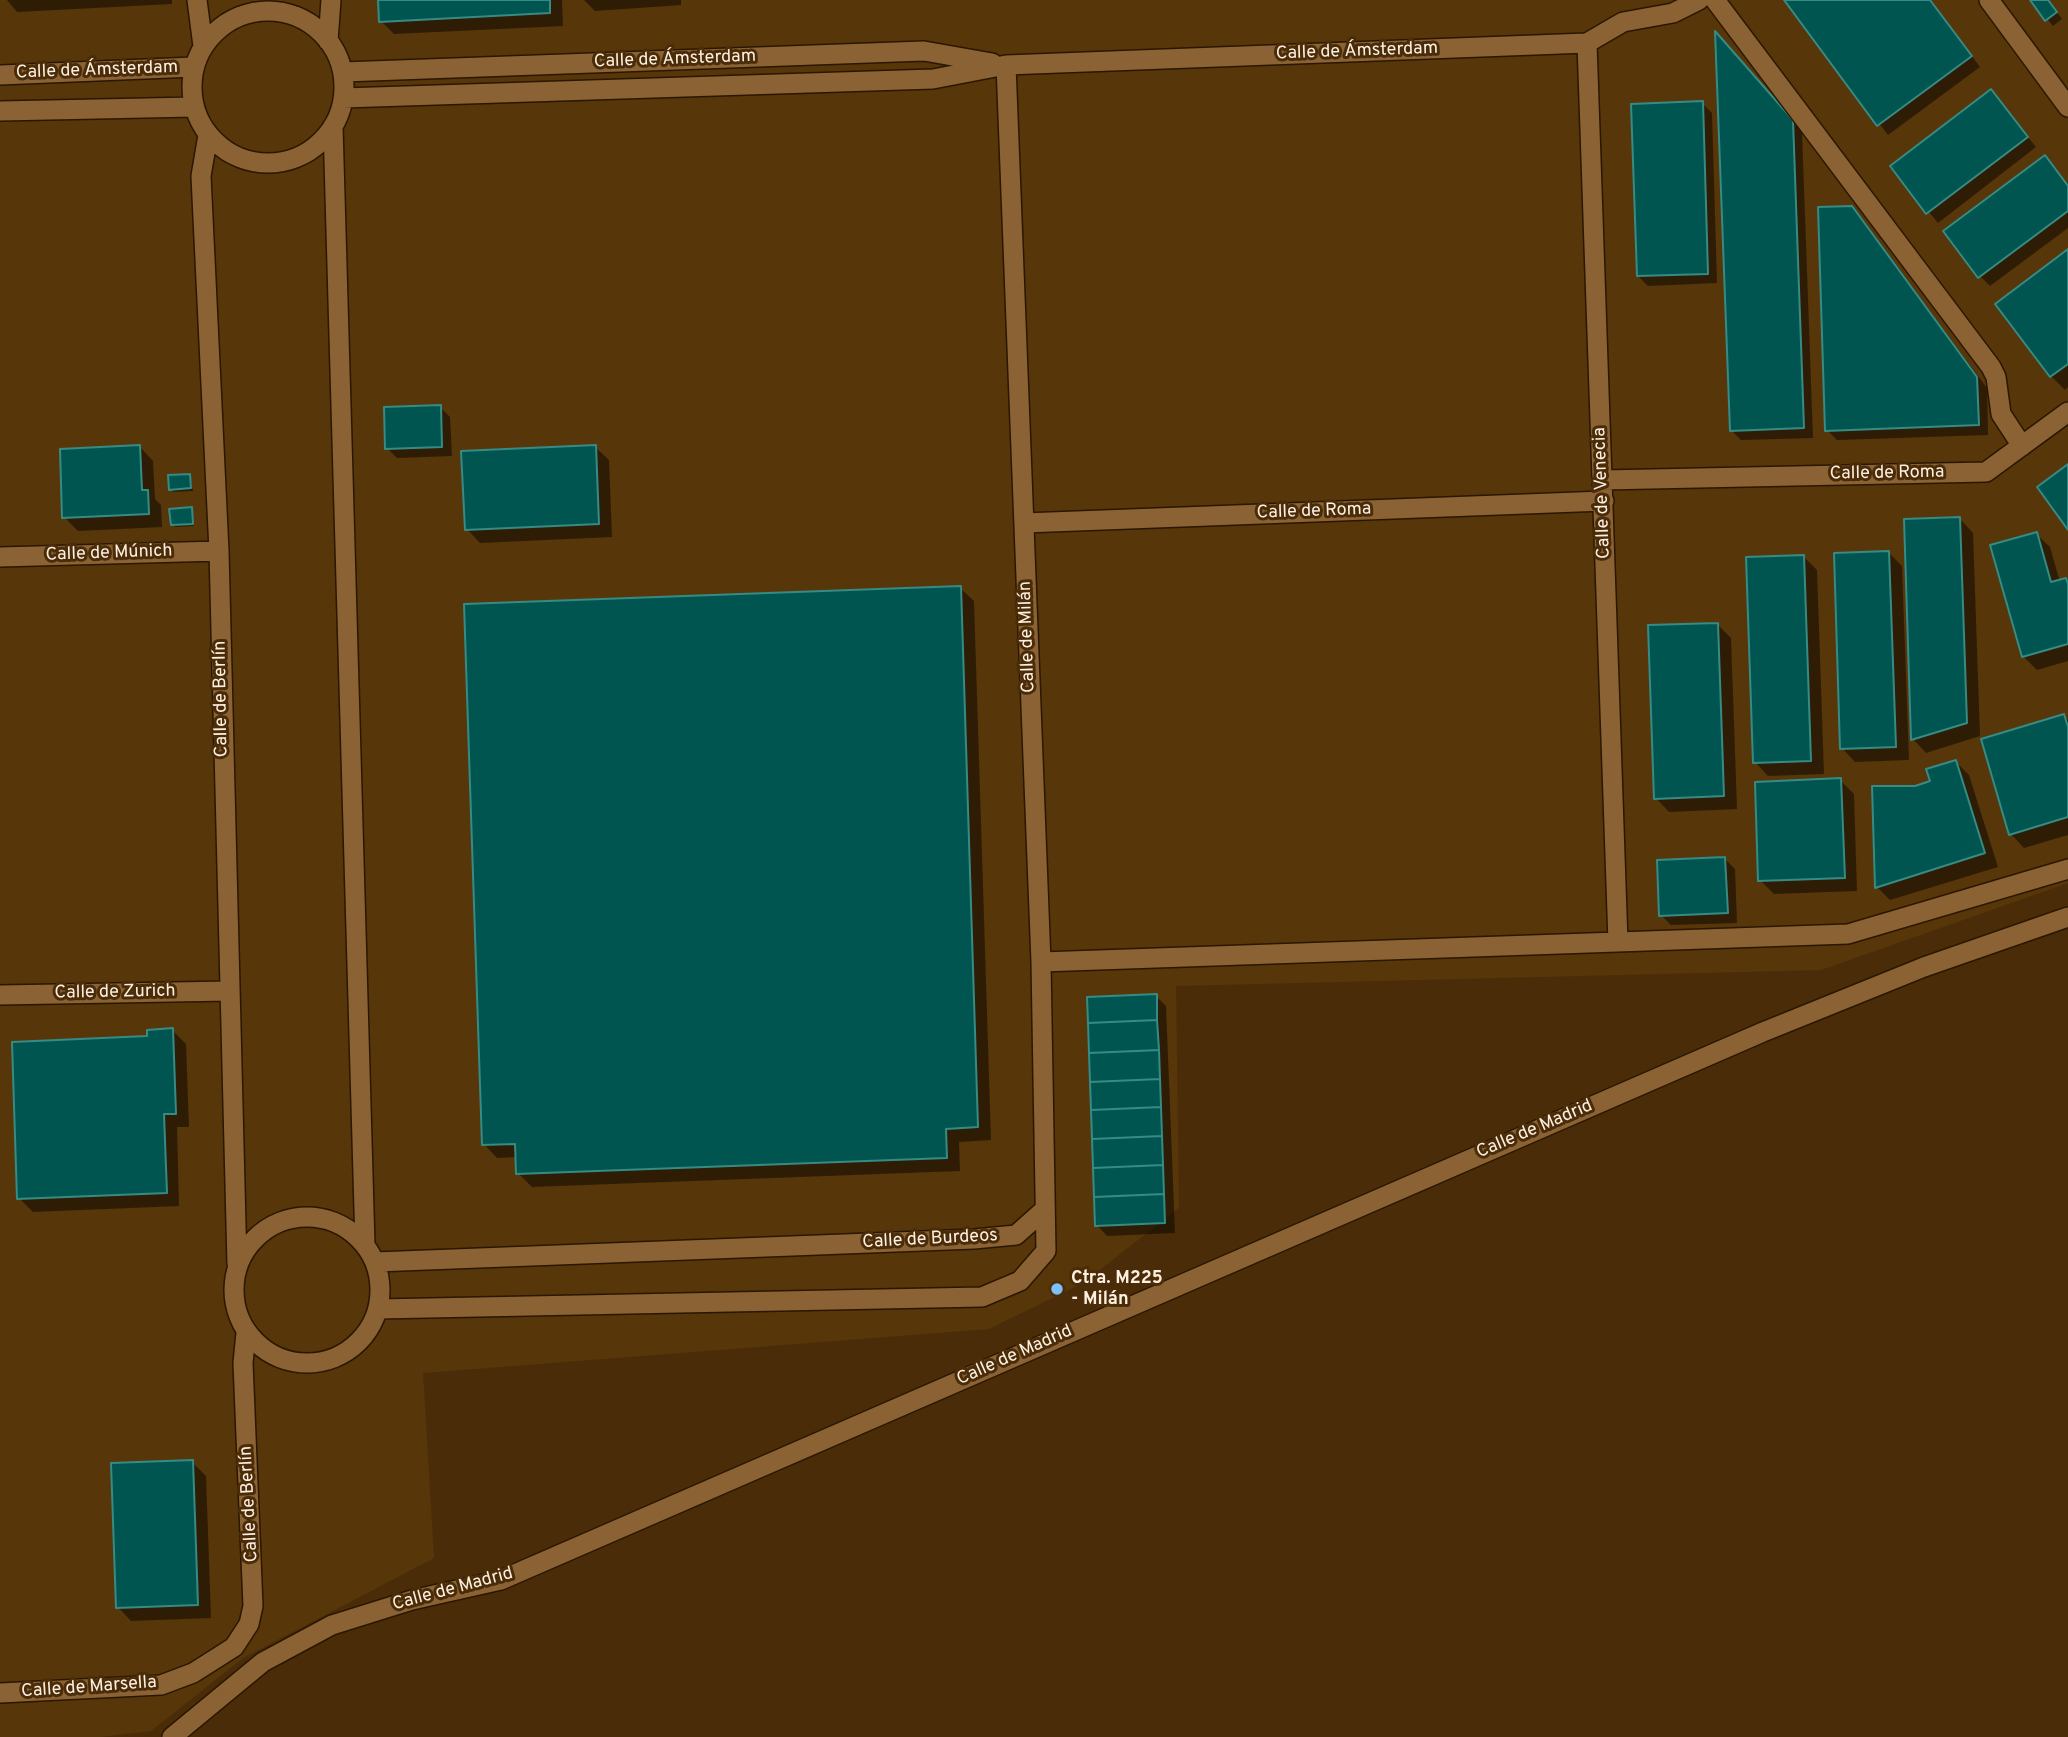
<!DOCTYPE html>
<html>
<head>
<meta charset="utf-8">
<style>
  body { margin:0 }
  canvas { display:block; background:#4a2d08 }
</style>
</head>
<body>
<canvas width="2068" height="1737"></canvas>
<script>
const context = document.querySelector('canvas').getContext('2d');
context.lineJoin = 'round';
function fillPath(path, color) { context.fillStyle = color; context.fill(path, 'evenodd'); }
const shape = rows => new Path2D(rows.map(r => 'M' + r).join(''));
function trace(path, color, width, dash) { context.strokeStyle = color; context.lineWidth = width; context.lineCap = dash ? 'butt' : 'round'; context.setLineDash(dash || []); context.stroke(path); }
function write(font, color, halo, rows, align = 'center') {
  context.font = font + ' Overpass,sans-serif'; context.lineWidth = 6; context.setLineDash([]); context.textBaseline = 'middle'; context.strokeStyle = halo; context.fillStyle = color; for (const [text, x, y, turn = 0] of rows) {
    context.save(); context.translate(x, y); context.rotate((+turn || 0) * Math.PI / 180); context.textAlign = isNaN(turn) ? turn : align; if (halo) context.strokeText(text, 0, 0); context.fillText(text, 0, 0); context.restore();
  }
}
fillPath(shape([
  [0,0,2068,0,2068,883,1821,970,1176,986,1179,1208,1083,1283,989,1329,423,1373,434,1558,243,1658,151,1731,100,1737,0,1737]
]), '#57360a');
fillPath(shape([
  [7,0,172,0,172,4,17,12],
  [380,0,562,0,563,26,394,34,381,21],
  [584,0,681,0,681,5,595,11],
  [1786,0,1931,0,1980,67,1888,135],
  [2032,0,2048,0,2062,19,2053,26],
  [1725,44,1802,132,1813,438,1741,440,1731,430],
  [1991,91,2036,147,1938,223,1892,166],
  [1702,103,1712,113,1717,283,1648,286,1638,276],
  [2045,158,2068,185,2068,228,1990,286,1980,276],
  [1851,208,1987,388,1988,435,1837,440,1827,430],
  [2068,251,2068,387,2065,390,2051,376],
  [440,407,450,417,452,456,397,458,387,448],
  [140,447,153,461,155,499,161,505,162,527,78,531,64,517],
  [595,447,609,460,612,537,480,543,467,529],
  [190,476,193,491,173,492,171,489],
  [191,509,194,526,175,527,172,524],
  [1960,519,1973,533,1980,736,1926,753,1913,739],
  [2036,534,2050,547,2060,582,2068,582,2068,661,2037,670,2023,656],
  [1889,553,1902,566,1909,760,1855,762,1842,748],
  [1804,557,1817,570,1824,774,1768,776,1755,762],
  [960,588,974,601,991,1140,959,1142,960,1171,532,1187,518,1173,517,1157,497,1158,484,1144],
  [1717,624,1731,638,1737,809,1669,812,1656,798],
  [2064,716,2068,720,2068,835,2024,848,2011,834],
  [1956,762,1969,775,1998,867,1890,900,1877,887,1915,788,1932,782],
  [1840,780,1854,794,1857,891,1774,894,1760,880],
  [1725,859,1735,869,1737,923,1671,925,1661,915],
  [1156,996,1166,1006,1175,1233,1107,1236,1097,1225],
  [172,1030,186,1044,189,1127,177,1127,179,1206,33,1212,19,1198,149,1038],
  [192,1462,206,1476,211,1618,131,1621,118,1607]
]), '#0007');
const building = shape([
  [378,0,550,0,550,13,379,22,378,0],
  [1784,0,1930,0,1972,56,1877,126,1784,0],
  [2030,0,2048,0,2057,12,2045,21,2030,0],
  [1715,31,1793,120,1804,428,1730,431,1715,31],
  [1991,89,2028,137,1926,214,1890,166,1991,89],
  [1703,101,1708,274,1637,276,1631,104,1703,101],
  [2045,155,2068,186,2068,211,1978,278,1943,231,2045,155],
  [1852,206,1977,377,1979,425,1825,431,1818,207,1852,206],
  [2068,249,2068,364,2050,377,1995,304,2068,249],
  [441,405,442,447,385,449,384,407,441,405],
  [140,445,142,490,148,490,149,514,62,518,60,449,140,445],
  [596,445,599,524,465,530,461,451,596,445],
  [2068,464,2068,530,2037,487,2068,464],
  [190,474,191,488,169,490,168,475,190,474],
  [192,507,193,524,171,525,169,509,192,507],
  [1960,517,1967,723,1911,740,1904,519,1960,517],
  [2037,532,2051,582,2066,578,2068,584,2068,644,2022,657,1990,545,2037,532],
  [1889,551,1896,747,1840,749,1834,553,1889,551],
  [1804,555,1811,761,1753,763,1746,557,1804,555],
  [961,586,978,1127,946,1129,947,1158,516,1174,515,1144,482,1145,464,604,961,586],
  [1718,623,1724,796,1654,799,1648,625,1718,623],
  [2064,714,2068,727,2068,817,2009,835,1981,739,2064,714],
  [1956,760,1985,853,1875,888,1872,786,1915,786,1930,781,1926,769,1956,760],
  [1841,778,1845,878,1758,881,1755,782,1841,778],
  [1725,857,1728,913,1659,916,1657,860,1725,857],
  [1157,994,1157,1020,1088,1023,1087,997,1157,994],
  [1157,1020,1159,1050,1089,1053,1088,1023,1157,1020],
  [173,1028,176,1114,164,1114,167,1193,17,1199,12,1042,147,1036,147,1030,173,1028],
  [1159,1050,1160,1079,1090,1082,1089,1053,1159,1050],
  [1160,1079,1161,1107,1091,1110,1090,1082,1160,1079],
  [1161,1107,1162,1136,1092,1139,1091,1110,1161,1107],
  [1162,1136,1163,1165,1093,1168,1092,1139,1162,1136],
  [1163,1165,1164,1194,1094,1197,1093,1168,1163,1165],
  [1164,1194,1165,1223,1095,1226,1094,1197,1164,1194],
  [193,1460,198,1605,116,1608,111,1463,193,1460]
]);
fillPath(building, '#005550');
trace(building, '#368b84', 2);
const minor = shape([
  [197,0,203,46],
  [1715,0,1991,367,1996,377,2001,414,2022,446],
  [1989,0,2068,107],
  '192 87a76 76 0 1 1 152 0a76 76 0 1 1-152 0Z',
  [328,41,331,0],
  [1587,43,1618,942],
  [343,72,924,51,992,63],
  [0,75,194,67],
  [343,98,933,79,1006,65,1587,43,1623,22,1673,13,1699,0],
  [0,111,194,107],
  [333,126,365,1245],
  [208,135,201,176,219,551,237,1264],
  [1603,480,1986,472,2068,412],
  [1024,523,1604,501],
  [0,557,219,551],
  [1041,962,1848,934,2068,869],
  [0,995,230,991],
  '234 1290a73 73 0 1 1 146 0a73 73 0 1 1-146 0Z',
  [375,1262,974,1239,1016,1235,1044,1210],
  [378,1309,982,1297,1020,1281,1046,1251,1041,962,1006,65],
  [0,1693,161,1685,193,1673,234,1647,249,1624,253,1606,243,1363,246,1333],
  [172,1737,263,1662,332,1625,412,1600,501,1580,1763,1032,1924,967,2068,917]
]);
trace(minor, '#2b1701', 22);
trace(minor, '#8a6234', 19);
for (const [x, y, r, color] of [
  [1057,1289,7,"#7ebef9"]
]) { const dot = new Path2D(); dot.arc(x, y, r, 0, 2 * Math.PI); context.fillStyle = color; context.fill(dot); trace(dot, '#4a2d08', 2.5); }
write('18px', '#feefe1', '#4a2d08', [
  ["Calle de Ámsterdam",1357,52,-2],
  ["Calle de Ámsterdam",675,60,-2],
  ["Calle de Ámsterdam",97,71,-2],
  ["Calle de Roma",1887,474,-1],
  ["Calle de Venecia",1603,493,-92],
  ["Calle de Roma",1314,512,-2],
  ["Calle de Múnich",109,554,-2],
  ["Calle de Milán",1028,637,-92],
  ["Calle de Berlín",222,699,-91],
  ["Calle de Zurich",115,993,-1],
  ["Calle de Madrid",1535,1130,-23],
  ["Calle de Burdeos",930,1240,-3],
  ["Calle de Madrid",1015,1356,-24],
  ["Calle de Berlín",250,1504,-93],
  ["Calle de Madrid",453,1590,-15],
  ["Calle de Marsella",89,1688,-4]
]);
write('bold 18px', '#feefe1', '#4a2d08', [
  ["Ctra. M225",1071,1279],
  ["- Milán",1071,1300]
], 'left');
</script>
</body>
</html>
